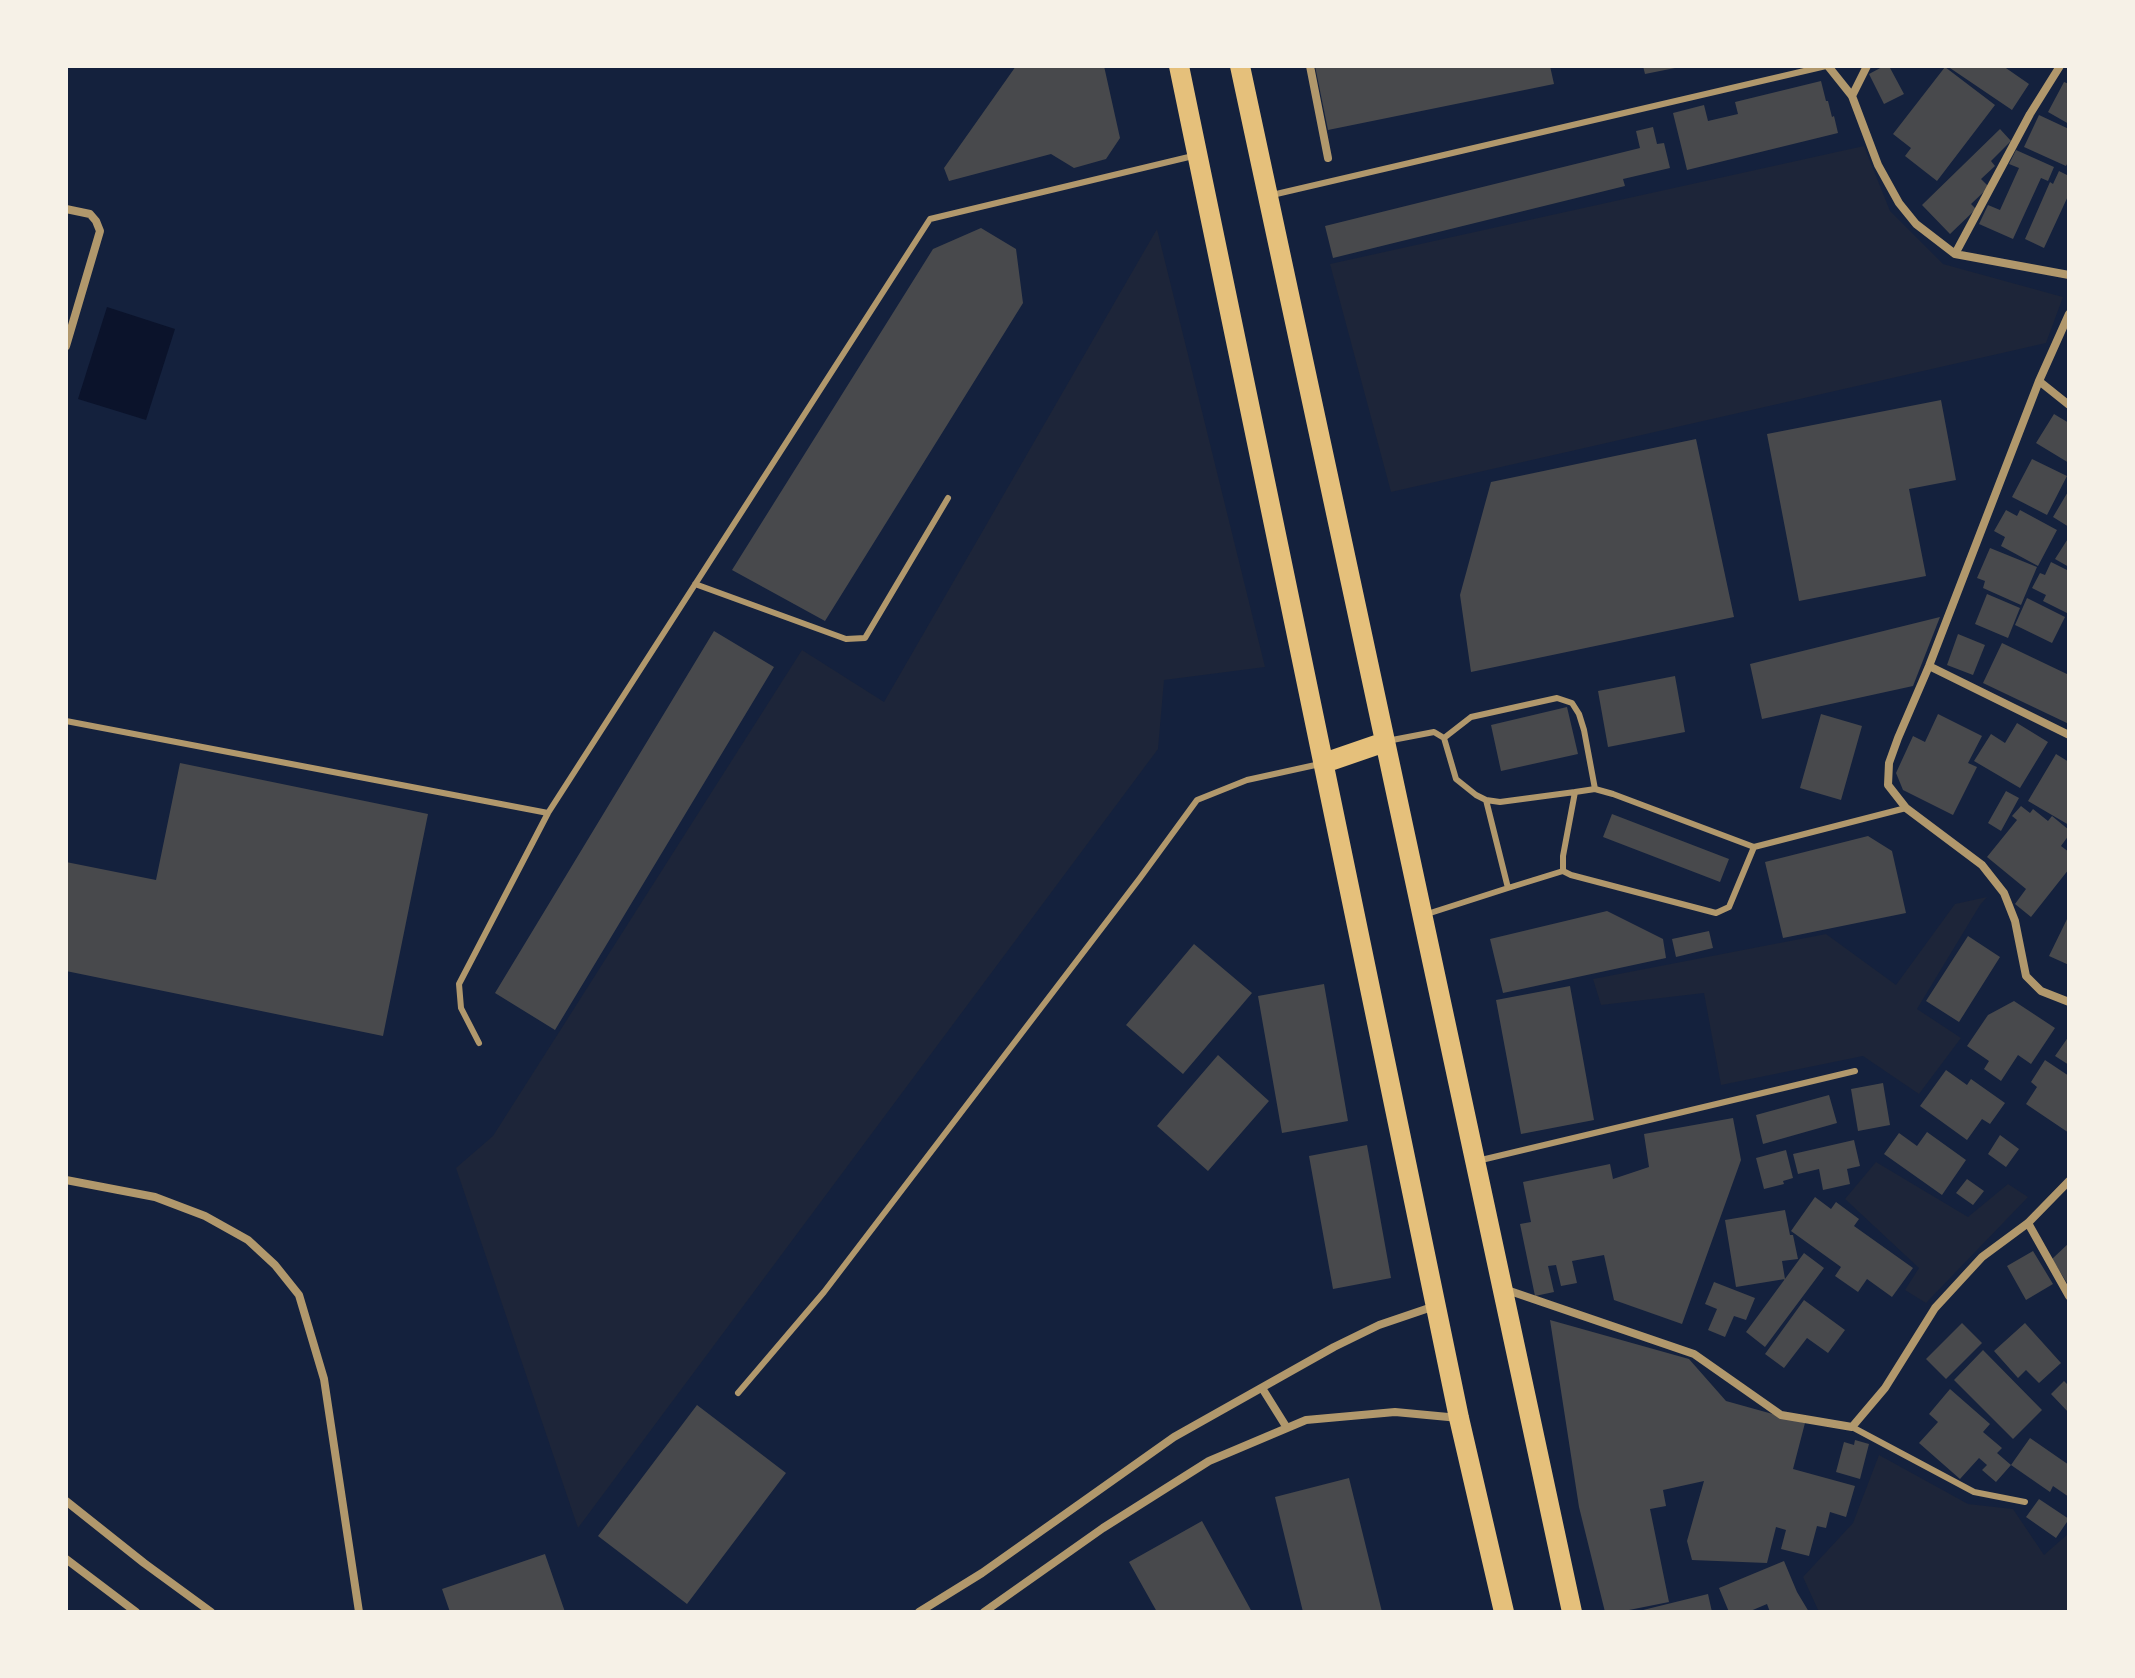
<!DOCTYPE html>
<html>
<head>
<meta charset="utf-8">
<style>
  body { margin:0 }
  #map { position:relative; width:2135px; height:1678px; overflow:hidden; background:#14213d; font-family:"PT Sans",sans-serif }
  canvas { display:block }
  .frame { position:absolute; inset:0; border:68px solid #f6f1e7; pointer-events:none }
</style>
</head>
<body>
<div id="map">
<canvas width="2135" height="1678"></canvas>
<div class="frame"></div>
</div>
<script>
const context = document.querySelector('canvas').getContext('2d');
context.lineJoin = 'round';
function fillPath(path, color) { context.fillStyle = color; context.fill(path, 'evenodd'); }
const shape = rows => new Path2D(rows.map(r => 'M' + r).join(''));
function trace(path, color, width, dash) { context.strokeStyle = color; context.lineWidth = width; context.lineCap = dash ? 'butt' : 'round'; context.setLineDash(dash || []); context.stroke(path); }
fillPath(shape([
  [1864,146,1890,211,1943,264,2063,297,2046,343,1391,492,1330,264],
  [1157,229,1265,667,1164,680,1158,749,578,1528,456,1168,493,1136,802,650,884,702],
  [1987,897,1980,905,1917,1009,1961,1038,1919,1094,1863,1056,1721,1085,1704,993,1601,1005,1593,979,1826,934,1896,985,1955,904],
  [1876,1162,1968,1217,2008,1184,2028,1197,1926,1303,1905,1290,1919,1268,1845,1199],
  [1879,1455,1968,1504,2013,1509,2044,1555,2069,1533,2069,1612,1819,1612,1803,1577,1853,1523]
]), '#1d2539');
fillPath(shape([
  [107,307,175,329,146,420,78,399]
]), '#0b132b');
fillPath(shape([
  [1016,66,1104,66,1120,138,1106,159,1074,168,1051,154,949,181,944,168],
  [1315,66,1550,66,1554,84,1328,130],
  [1643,66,1680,66,1680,67,1645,74],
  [1884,66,1889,66,1904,94,1884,104,1869,74],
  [1947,66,2003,66,2029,84,2012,110],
  [1945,67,1995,105,1937,181,1905,156,1911,148,1893,134],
  [1821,81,1826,101,1828,101,1832,117,1834,116,1838,133,1687,170,1673,113,1704,105,1708,121,1738,114,1735,102],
  [2064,82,2069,84,2069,124,2048,112],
  [2039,115,2069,129,2069,160,2066,166,2024,147],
  [1653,127,1657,144,1664,143,1670,168,1623,179,1625,186,1333,258,1325,226,1640,148,1636,131],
  [2000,129,2011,141,1991,161,1995,166,1981,179,1989,187,1971,204,1976,209,1950,234,1922,205],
  [2016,150,2054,167,2048,181,2041,178,2013,239,1979,224,1988,205,2000,210,2019,168,2009,164],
  [2059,171,2069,176,2069,194,2044,248,2025,239,2050,182,2053,184],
  [981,228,1016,249,1023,303,825,621,732,570,933,249],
  [1941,400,1956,480,1909,489,1926,576,1799,601,1767,434],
  [2054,414,2069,423,2069,463,2036,443],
  [1696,439,1734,617,1471,672,1460,595,1491,482],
  [2032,459,2067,476,2047,515,2012,497],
  [2069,490,2069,527,2053,517],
  [2006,510,2017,516,2020,510,2057,530,2038,566,2001,546,2005,537,1994,531],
  [2069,537,2069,567,2055,559],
  [1990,548,2037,567,2021,605,1983,588,1985,581,1977,578],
  [2051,562,2069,571,2069,610,2067,613,2043,601,2046,595,2032,588,2040,573,2045,575],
  [1987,594,2020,608,2008,638,1975,624],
  [2027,598,2065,617,2052,643,2015,625],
  [1940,617,1913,686,1762,719,1750,664],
  [714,631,774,667,555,1030,495,993],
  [1958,634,1985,645,1973,675,1947,665],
  [2002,643,2069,675,2069,724,1983,683],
  [1675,676,1685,732,1608,747,1598,691],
  [1567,707,1578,754,1501,771,1491,725],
  [1821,714,1862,726,1841,800,1800,788],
  [1938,714,1982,736,1968,763,1977,767,1953,815,1903,790,1896,773,1913,736,1925,742],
  [2017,723,2048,742,2020,788,1974,761,1991,734,2005,743],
  [2056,754,2069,762,2069,825,2028,801],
  [180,763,428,814,383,1036,66,971,66,862,156,880],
  [2006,791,2019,798,2001,831,1988,823],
  [2021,806,2030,813,2033,809,2048,821,2052,816,2069,830,2069,835,2061,846,2069,852,2069,869,2031,917,2015,904,2026,889,1987,857,2017,820,2012,816],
  [1612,814,1729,859,1720,882,1603,837],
  [1868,836,1892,851,1906,913,1783,938,1765,862],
  [1607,911,1663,939,1666,958,1503,993,1490,939],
  [2069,915,2069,965,2049,956],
  [1709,931,1713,948,1676,957,1672,939],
  [1968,936,2000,957,1959,1022,1926,1001],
  [1194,944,1252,993,1183,1074,1126,1025],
  [1324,984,1348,1121,1282,1133,1258,996],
  [1570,986,1594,1120,1521,1134,1496,1000],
  [2014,1001,2055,1028,2031,1064,2018,1055,2001,1081,1984,1069,1989,1061,1967,1046,1988,1015],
  [2069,1036,2069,1065,2055,1056],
  [1218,1055,1269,1101,1208,1171,1157,1126],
  [2045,1060,2069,1076,2069,1133,2026,1104,2037,1087,2031,1082],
  [1946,1070,1967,1085,1971,1079,2005,1103,1990,1124,1982,1119,1967,1140,1920,1106],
  [1883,1083,1890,1125,1858,1131,1851,1089],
  [1829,1095,1837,1123,1763,1144,1756,1115],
  [1733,1118,1741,1160,1682,1324,1614,1300,1604,1255,1572,1261,1577,1283,1561,1286,1556,1265,1548,1266,1554,1292,1535,1296,1520,1224,1531,1222,1523,1182,1610,1164,1613,1179,1649,1167,1644,1134],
  [1927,1132,1966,1160,1942,1195,1884,1154,1899,1133,1917,1146],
  [2000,1135,2019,1149,2006,1167,1988,1154],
  [1854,1140,1860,1166,1847,1169,1850,1184,1823,1190,1819,1169,1798,1174,1793,1154],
  [1367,1145,1391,1278,1333,1289,1309,1156],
  [1786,1150,1793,1178,1783,1181,1784,1184,1764,1189,1756,1158],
  [1967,1179,1984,1191,1973,1205,1956,1193],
  [1815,1197,1831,1209,1836,1202,1859,1219,1854,1226,1913,1268,1892,1297,1867,1279,1858,1292,1835,1276,1841,1267,1791,1231],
  [1785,1210,1790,1235,1793,1235,1798,1259,1782,1261,1785,1279,1736,1287,1725,1220],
  [2069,1243,2069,1286,2052,1259],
  [2033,1251,2053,1284,2026,1300,2007,1266],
  [1804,1253,1824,1268,1765,1347,1746,1332],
  [1714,1282,1755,1298,1746,1320,1734,1316,1725,1337,1708,1330,1717,1309,1705,1304],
  [1804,1300,1845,1330,1828,1353,1807,1338,1784,1368,1765,1354],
  [1550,1320,1689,1359,1726,1401,1805,1423,1793,1469,1855,1486,1846,1517,1830,1512,1826,1528,1817,1526,1809,1556,1781,1549,1786,1530,1776,1527,1767,1563,1692,1560,1687,1541,1704,1481,1663,1490,1666,1506,1650,1509,1669,1602,1619,1612,1605,1612,1579,1507],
  [1962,1323,1982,1343,1946,1379,1926,1359],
  [2025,1323,2061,1363,2039,1383,2026,1370,2018,1378,1994,1351],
  [1983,1350,2042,1410,2013,1439,1954,1380],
  [2064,1381,2069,1386,2069,1413,2051,1394],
  [1950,1389,1990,1424,1983,1432,2002,1448,1997,1453,2011,1465,1996,1482,1982,1470,1987,1465,1979,1458,1960,1479,1919,1443,1938,1422,1929,1414],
  [697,1405,786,1473,687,1604,598,1536],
  [2030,1438,2069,1465,2069,1497,2053,1486,2050,1492,2011,1465],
  [1855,1440,1869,1444,1860,1479,1836,1472,1844,1442,1854,1445],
  [1349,1478,1382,1612,1303,1612,1275,1497],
  [2039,1499,2069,1519,2056,1538,2026,1517],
  [1202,1521,1252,1612,1157,1612,1129,1562],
  [545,1554,565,1612,450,1612,442,1589],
  [1784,1561,1797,1592,1809,1612,1770,1612,1767,1604,1748,1612,1729,1612,1719,1588],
  [1708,1594,1712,1612,1639,1612,1639,1611]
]), '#48494c');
trace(shape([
  [1272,195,1826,66],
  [695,584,846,639,865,638,948,498],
  [66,721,548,813,930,219,1193,156],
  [1444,738,1471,717,1557,698,1572,703,1579,714,1584,730,1595,789],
  [1387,741,1434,732,1444,738,1456,779,1476,795,1486,800,1500,802,1575,792,1563,856,1563,871],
  [1575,792,1595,789,1613,794,1754,847,1906,808],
  [1486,800,1508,888,1563,871,1571,875,1716,913,1729,907,1754,847],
  [1424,915,1508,888],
  [479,1043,461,1008,459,984,548,813],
  [1477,1161,1855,1071],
  [738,1393,824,1292,1140,878,1197,800,1247,780,1320,764],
  [1852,1427,1974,1492,2025,1502]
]), '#b1986c', 6);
trace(shape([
  [1310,66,1328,158],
  [1828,66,1852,96,1878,165,1899,203,1916,224,1955,254,2069,275],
  [1852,96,1867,66],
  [66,209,90,214,96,221,100,231,66,346],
  [1955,254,2030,114,2060,66],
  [2069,314,2039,381,1929,666,1898,738,1889,763,1888,785,1906,808,1982,865,2004,893,2015,921,2026,976,2041,991,2069,1002],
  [2039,381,2069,405],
  [1929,666,2069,735],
  [66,1180,155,1197,205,1216,248,1240,275,1265,299,1295,324,1379,359,1612],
  [2028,1223,2069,1296],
  [1504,1289,1694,1354,1781,1415,1852,1427,1885,1388,1935,1308,1982,1257,2028,1223,2069,1181],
  [1262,1388,1287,1428],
  [66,1501,144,1563,211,1612],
  [66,1559,136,1612],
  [919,1612,982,1573,1174,1437,1334,1347,1379,1325,1435,1306],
  [984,1612,1103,1528,1209,1461,1306,1420,1395,1412,1459,1418]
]), '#b1986c', 8);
trace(shape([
  [1179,66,1459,1418,1504,1612],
  [1240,66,1572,1612],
  [1324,763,1385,742]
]), '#e5c07b', 20);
</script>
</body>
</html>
